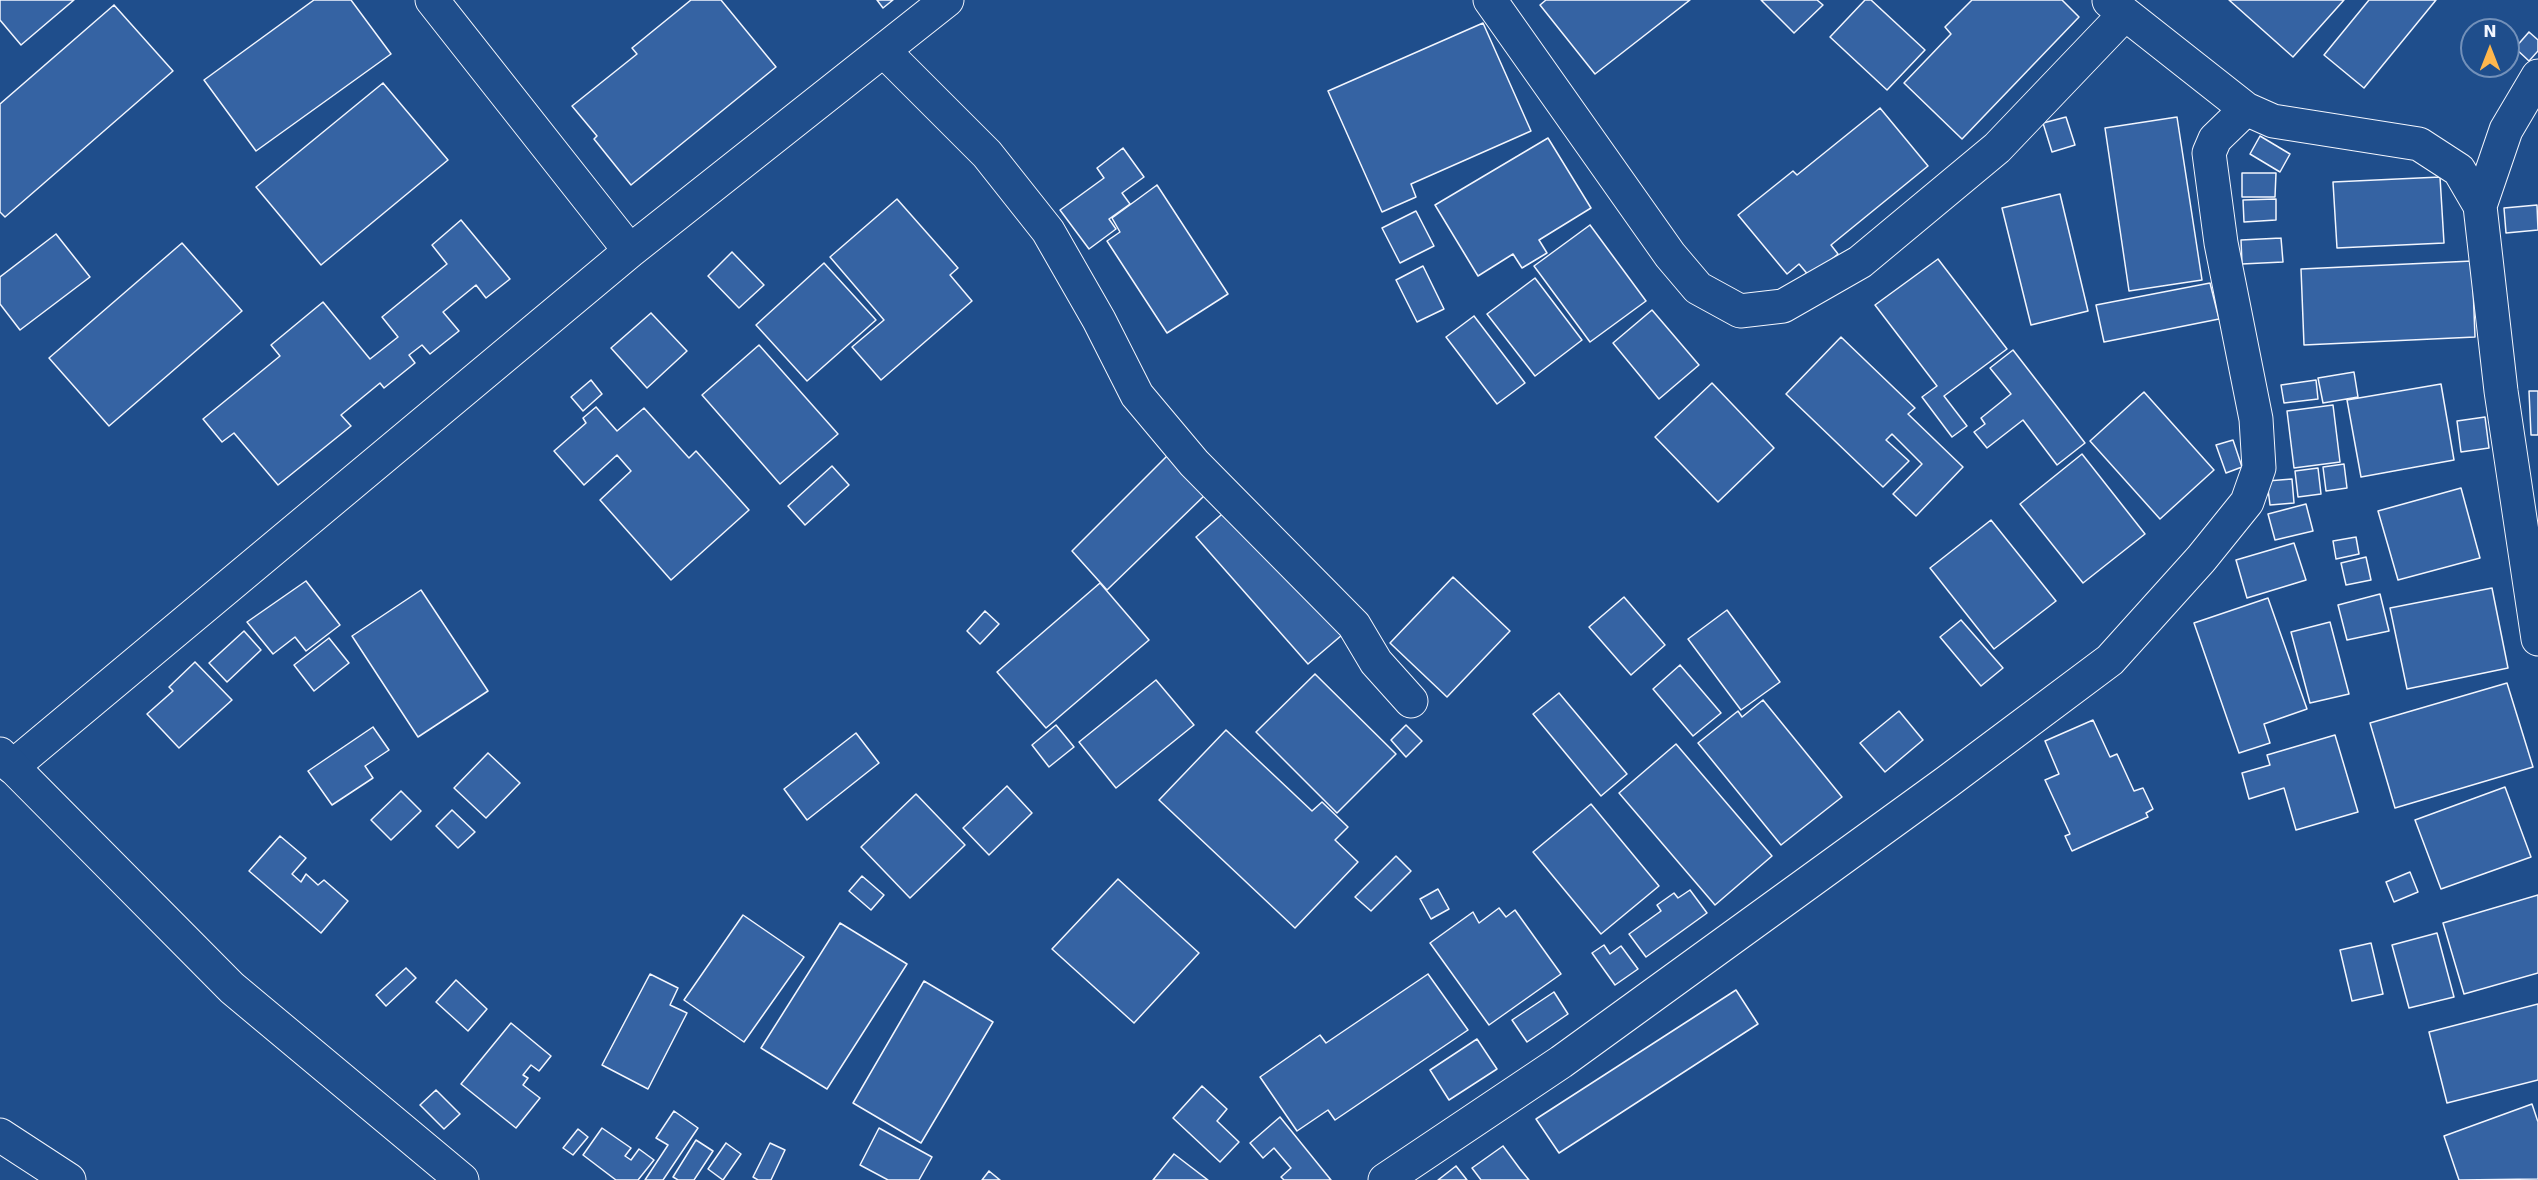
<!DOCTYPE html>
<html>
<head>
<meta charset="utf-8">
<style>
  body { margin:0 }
  #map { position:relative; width:2538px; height:1180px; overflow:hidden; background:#1f4e8c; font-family:"DejaVu Sans",sans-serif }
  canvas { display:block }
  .north { position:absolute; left:2460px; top:18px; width:60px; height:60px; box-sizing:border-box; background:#1f4e8c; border:2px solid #7391ba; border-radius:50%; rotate:0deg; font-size:16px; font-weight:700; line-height:24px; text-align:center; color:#f2f6ff }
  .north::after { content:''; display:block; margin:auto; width:21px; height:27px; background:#ffb74d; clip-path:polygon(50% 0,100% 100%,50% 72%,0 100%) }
</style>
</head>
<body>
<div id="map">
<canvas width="2538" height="1180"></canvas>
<div class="north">N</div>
</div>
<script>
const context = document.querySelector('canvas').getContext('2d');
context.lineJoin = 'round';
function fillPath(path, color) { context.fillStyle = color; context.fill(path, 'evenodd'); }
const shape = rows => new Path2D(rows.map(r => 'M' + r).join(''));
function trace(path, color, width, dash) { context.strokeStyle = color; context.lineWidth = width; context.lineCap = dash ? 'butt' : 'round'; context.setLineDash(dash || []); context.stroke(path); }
const building = shape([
  [0,0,74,0,21,45,0,20,0,0],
  [314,0,351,0,391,54,256,151,204,80,314,0],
  [691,0,721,0,776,67,631,185,594,139,597,136,572,106,637,54,632,48,691,0],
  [877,0,893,0,883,8,877,0],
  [1546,0,1690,0,1595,74,1540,5,1546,0],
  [1761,0,1817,0,1823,5,1794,33,1761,0],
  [1865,0,1871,0,1925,50,1887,90,1830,37,1865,0],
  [1972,0,2062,0,2079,17,1962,139,1904,83,1951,34,1945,27,1972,0],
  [2229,0,2344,0,2293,57,2229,0],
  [2369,0,2436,0,2364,88,2324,55,2369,0],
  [114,5,173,71,5,217,0,212,0,104,114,5],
  [1483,23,1531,131,1411,184,1416,197,1382,212,1328,91,1483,23],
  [2529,32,2538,40,2538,51,2529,61,2515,48,2529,32],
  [383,83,448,160,321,265,256,187,383,83],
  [1880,108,1928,166,1831,245,1838,254,1810,277,1799,264,1787,274,1738,215,1793,171,1797,175,1880,108],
  [2066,117,2075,145,2052,152,2043,123,2066,117],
  [2177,117,2202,280,2129,291,2105,128,2177,117],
  [2260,136,2290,154,2280,172,2250,154,2260,136],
  [1548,138,1591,208,1539,240,1547,253,1522,268,1513,254,1478,276,1435,205,1548,138],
  [1123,148,1144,177,1122,193,1130,204,1109,219,1116,229,1089,249,1060,210,1104,178,1097,168,1123,148],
  [2242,173,2276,173,2275,197,2242,197,2242,173],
  [2440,177,2444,243,2337,248,2333,182,2440,177],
  [1157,185,1228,294,1167,333,1107,241,1120,232,1112,218,1157,185],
  [2060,194,2088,311,2031,325,2002,208,2060,194],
  [897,199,958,268,950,275,972,301,881,380,852,347,884,320,830,257,897,199],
  [2276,199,2276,220,2244,222,2243,200,2276,199],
  [2537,205,2538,230,2506,233,2504,208,2537,205],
  [1416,211,1434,246,1400,263,1382,228,1416,211],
  [461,220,510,279,486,298,476,285,443,312,459,331,430,354,422,345,409,355,415,363,384,388,380,383,341,415,351,426,278,485,234,433,222,442,203,419,280,356,271,345,323,302,370,359,398,337,382,317,447,264,432,245,461,220],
  [1590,225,1646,301,1590,342,1534,266,1590,225],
  [56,234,90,277,20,330,0,304,0,277,56,234],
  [2281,238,2283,262,2242,264,2241,240,2281,238],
  [182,243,242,311,109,426,49,358,182,243],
  [732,252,764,285,739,308,708,276,732,252],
  [1938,259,2007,349,1944,396,1967,426,1952,437,1922,397,1937,386,1875,305,1938,259],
  [2472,261,2475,337,2304,345,2301,269,2472,261],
  [824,263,876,320,807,381,756,325,824,263],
  [1423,266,1444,309,1417,322,1396,280,1423,266],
  [1535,278,1582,340,1535,376,1487,314,1535,278],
  [2210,283,2219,319,2104,342,2096,305,2210,283],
  [1652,310,1699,365,1659,399,1613,343,1652,310],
  [651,313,687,351,647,388,611,348,651,313],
  [1474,316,1525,383,1497,404,1446,337,1474,316],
  [1841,337,1915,408,1908,414,1963,467,1916,516,1893,494,1922,464,1892,434,1886,440,1909,461,1883,487,1786,394,1841,337],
  [759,345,838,434,780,484,702,395,759,345],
  [2013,350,2085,443,2057,465,2023,420,1987,448,1974,432,1985,424,1981,418,2011,394,1990,368,2013,350],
  [2354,372,2358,397,2323,403,2318,378,2354,372],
  [591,380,602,394,583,411,571,397,591,380],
  [2316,380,2318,399,2284,403,2281,385,2316,380],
  [1712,383,1774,448,1718,502,1655,437,1712,383],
  [2441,384,2454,460,2361,477,2347,400,2441,384],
  [2529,391,2538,391,2538,435,2531,435,2529,391],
  [2144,392,2214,470,2160,519,2090,441,2144,392],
  [2333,405,2340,462,2294,468,2287,411,2333,405],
  [596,407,617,431,644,408,689,458,696,451,749,510,671,580,600,500,631,471,617,455,584,485,554,451,586,423,583,418,596,407],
  [2485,417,2489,448,2461,452,2457,421,2485,417],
  [2233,440,2242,467,2226,473,2216,445,2233,440],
  [2082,454,2145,534,2083,583,2020,504,2082,454],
  [1168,455,1206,494,1107,590,1072,551,1168,455],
  [2344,464,2347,488,2326,491,2323,467,2344,464],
  [832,466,849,485,805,525,788,506,832,466],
  [2318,468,2321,494,2298,497,2295,471,2318,468],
  [2292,479,2294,503,2270,505,2267,481,2292,479],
  [2461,488,2480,558,2398,580,2378,511,2461,488],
  [2306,504,2313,531,2275,540,2268,514,2306,504],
  [1229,508,1342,635,1308,664,1196,537,1229,508],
  [1991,520,2056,601,1994,649,1930,568,1991,520],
  [2356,537,2359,554,2336,559,2333,541,2356,537],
  [2294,543,2306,580,2247,598,2236,560,2294,543],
  [2366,557,2371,580,2346,585,2341,563,2366,557],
  [1453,577,1510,631,1447,697,1390,643,1453,577],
  [306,581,340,625,306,651,295,637,273,654,247,622,306,581],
  [1100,583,1149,640,1046,728,997,672,1100,583],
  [2492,588,2508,668,2407,689,2390,608,2492,588],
  [421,590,488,691,418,737,352,636,421,590],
  [2380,594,2389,631,2347,640,2338,605,2380,594],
  [1624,597,1665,645,1631,675,1589,627,1624,597],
  [2268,598,2307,709,2264,724,2270,743,2239,753,2194,623,2268,598],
  [1727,610,1780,682,1741,710,1688,639,1727,610],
  [985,611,999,624,980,644,967,631,985,611],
  [1961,620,2003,668,1981,686,1940,637,1961,620],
  [2330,622,2349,694,2310,703,2291,632,2330,622],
  [244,631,261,650,227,682,209,663,244,631],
  [329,638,349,663,314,691,294,665,329,638],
  [195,662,232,700,179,748,147,714,173,691,169,687,195,662],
  [1680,665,1721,713,1693,736,1653,689,1680,665],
  [1315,674,1396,754,1337,813,1256,732,1315,674],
  [1156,680,1194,725,1116,788,1079,742,1156,680],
  [2507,683,2533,767,2395,808,2370,723,2507,683],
  [1559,693,1627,774,1601,796,1533,714,1559,693],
  [1763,700,1842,797,1781,845,1698,743,1738,711,1742,717,1763,700],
  [1899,711,1923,740,1885,772,1860,743,1899,711],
  [2093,720,2110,757,2117,754,2134,791,2143,788,2153,809,2146,813,2148,817,2072,851,2065,836,2070,834,2045,780,2059,774,2045,741,2093,720],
  [1056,725,1074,747,1049,767,1032,745,1056,725],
  [1406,725,1422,741,1406,757,1391,740,1406,725],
  [373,727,389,750,365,766,373,778,332,805,308,771,373,727],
  [1226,730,1312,811,1322,802,1348,827,1335,840,1358,862,1295,928,1159,800,1226,730],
  [856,733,879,763,807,820,784,789,856,733],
  [2335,735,2358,812,2296,830,2284,788,2249,799,2242,773,2270,765,2267,755,2335,735],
  [1676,744,1772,856,1715,905,1619,793,1676,744],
  [488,753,520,783,486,818,454,788,488,753],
  [1007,786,1032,813,989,855,963,828,1007,786],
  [2505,787,2531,857,2441,889,2415,820,2505,787],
  [401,791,421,811,391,840,371,820,401,791],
  [916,794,965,845,910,898,861,847,916,794],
  [1591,804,1659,886,1601,934,1533,852,1591,804],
  [452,810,475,832,458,848,436,826,452,810],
  [280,836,306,858,292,874,301,882,306,874,318,885,324,880,348,901,321,933,249,871,280,836],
  [1396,856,1411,871,1371,911,1355,897,1396,856],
  [2410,872,2418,892,2394,902,2386,882,2410,872],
  [862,876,884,895,871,910,849,891,862,876],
  [1118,879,1199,953,1134,1023,1052,949,1118,879],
  [1438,889,1449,909,1431,919,1420,899,1438,889],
  [1690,890,1707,913,1646,957,1629,934,1661,911,1657,905,1674,893,1678,898,1690,890],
  [2538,895,2538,973,2464,994,2443,923,2538,895],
  [1499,908,1506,917,1515,910,1561,974,1489,1025,1430,943,1473,912,1479,923,1499,908],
  [743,915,804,957,744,1042,684,1000,743,915],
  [840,923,907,964,827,1089,761,1048,840,923],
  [2437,933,2454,997,2409,1008,2392,945,2437,933],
  [2371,943,2383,994,2352,1001,2340,950,2371,943],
  [1604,945,1610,954,1621,946,1638,969,1615,985,1592,953,1604,945],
  [406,968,416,978,386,1006,376,995,406,968],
  [650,974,678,988,670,1005,687,1013,648,1089,602,1065,650,974],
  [1428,974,1468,1030,1335,1120,1328,1110,1297,1131,1260,1077,1320,1035,1326,1043,1428,974],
  [456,980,487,1009,468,1031,436,1002,456,980],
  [924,981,993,1022,921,1143,853,1103,924,981],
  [1736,990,1758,1024,1559,1153,1536,1119,1736,990],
  [1554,992,1568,1014,1527,1042,1512,1020,1554,992],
  [2538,1004,2538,1080,2447,1103,2429,1032,2538,1004],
  [511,1023,551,1056,539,1071,531,1065,523,1075,528,1078,523,1085,540,1098,516,1128,461,1084,511,1023],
  [1477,1039,1497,1069,1449,1100,1430,1070,1477,1039],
  [1202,1086,1227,1109,1217,1121,1239,1142,1220,1162,1173,1118,1202,1086],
  [436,1090,460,1114,444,1129,420,1105,436,1090],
  [2532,1104,2538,1122,2538,1179,2459,1180,2444,1136,2532,1104],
  [674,1111,698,1128,663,1180,645,1180,668,1145,656,1138,674,1111],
  [1280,1117,1331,1180,1284,1180,1281,1177,1291,1168,1274,1148,1263,1158,1250,1143,1280,1117],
  [602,1128,631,1148,625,1156,631,1160,639,1149,654,1160,638,1180,616,1180,583,1155,602,1128],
  [879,1128,932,1157,919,1180,888,1180,860,1165,879,1128],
  [578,1129,588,1137,573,1155,563,1148,578,1129],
  [696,1140,713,1151,694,1180,678,1180,673,1177,696,1140],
  [726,1143,741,1154,723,1180,708,1169,726,1143],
  [770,1143,785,1150,771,1180,758,1180,753,1177,770,1143],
  [1503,1146,1520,1169,1529,1180,1481,1180,1472,1168,1503,1146],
  [1174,1154,1208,1180,1153,1180,1174,1154],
  [1456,1166,1467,1180,1438,1180,1456,1166],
  [989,1171,1000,1180,982,1180,989,1171]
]);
fillPath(building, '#3563a3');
trace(building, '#f2f6ff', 1.5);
const minor = shape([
  [432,0,630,251],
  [1490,0,1670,255,1698,288,1740,311,1783,306,1860,262,1997,148,2124,15],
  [2109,1,2246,109],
  [884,51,987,154,1048,231,1099,320,1137,395,1194,463,1354,625,1376,662,1411,701],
  [2480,206,2506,130,2538,76],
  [12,767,630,251,947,0],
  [0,1135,69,1180],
  [1385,1180,1561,1062,1947,782,2110,660,2201,559,2247,502,2259,468,2256,419,2221,243,2209,153,2215,139,2246,109,2273,121,2419,144,2459,170,2480,206,2501,391,2538,639]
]);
const major = shape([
  [0,754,232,988,462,1180]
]);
trace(minor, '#f2f6ff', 35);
trace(major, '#f2f6ff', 35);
trace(minor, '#1f4e8c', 33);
trace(major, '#1f4e8c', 33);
</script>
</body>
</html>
